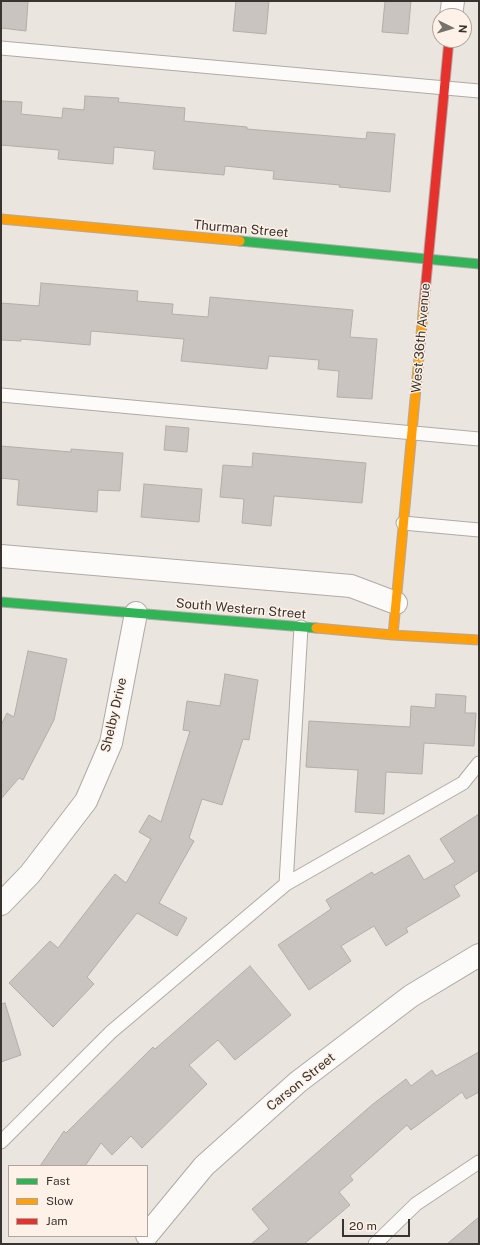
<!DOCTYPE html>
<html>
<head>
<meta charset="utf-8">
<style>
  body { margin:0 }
  #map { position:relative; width:480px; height:1245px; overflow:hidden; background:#ebe5df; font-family:"Public Sans",sans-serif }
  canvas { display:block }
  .frame { position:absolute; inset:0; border:2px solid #393430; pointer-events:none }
  .legend { position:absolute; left:8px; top:1165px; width:140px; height:72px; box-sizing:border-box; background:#fef1e7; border:1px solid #afa59e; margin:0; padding:5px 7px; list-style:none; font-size:12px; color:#393430 }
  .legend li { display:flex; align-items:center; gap:8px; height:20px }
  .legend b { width:20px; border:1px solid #afa59e }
  .north { position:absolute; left:432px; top:8px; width:40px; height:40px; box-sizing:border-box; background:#fef1e7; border:1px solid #afa59e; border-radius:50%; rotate:95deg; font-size:11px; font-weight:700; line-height:16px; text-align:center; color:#393430 }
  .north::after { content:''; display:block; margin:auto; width:14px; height:18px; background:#77726d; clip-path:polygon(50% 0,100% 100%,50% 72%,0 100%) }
  .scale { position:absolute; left:342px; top:1219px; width:68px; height:18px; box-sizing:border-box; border:2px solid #393430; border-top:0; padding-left:5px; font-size:12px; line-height:14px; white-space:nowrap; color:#393430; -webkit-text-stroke:3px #fef1e7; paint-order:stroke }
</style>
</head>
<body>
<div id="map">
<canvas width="480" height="1245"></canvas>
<div class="frame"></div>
<ul class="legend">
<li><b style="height:5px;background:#30b455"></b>Fast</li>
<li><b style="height:5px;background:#ff9f0a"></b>Slow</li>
<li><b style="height:5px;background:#e5322d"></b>Jam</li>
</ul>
<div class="north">N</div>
<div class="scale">20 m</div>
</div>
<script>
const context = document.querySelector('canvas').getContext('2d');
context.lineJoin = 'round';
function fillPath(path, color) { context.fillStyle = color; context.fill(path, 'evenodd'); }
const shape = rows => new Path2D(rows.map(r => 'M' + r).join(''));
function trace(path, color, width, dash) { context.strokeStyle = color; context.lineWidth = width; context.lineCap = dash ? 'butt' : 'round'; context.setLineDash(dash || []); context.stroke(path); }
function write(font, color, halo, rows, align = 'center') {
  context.font = font + ' "Public Sans",sans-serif'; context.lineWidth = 3; context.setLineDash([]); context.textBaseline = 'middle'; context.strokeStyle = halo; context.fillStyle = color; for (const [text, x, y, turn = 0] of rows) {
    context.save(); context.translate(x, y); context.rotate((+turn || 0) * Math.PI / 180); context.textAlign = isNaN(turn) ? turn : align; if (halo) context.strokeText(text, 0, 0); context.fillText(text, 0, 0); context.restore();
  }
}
const building = shape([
  [1,1,28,1,26,31,1,28,1,1],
  [236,1,269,1,266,34,233,31,236,1],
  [385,1,411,1,408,34,382,32,385,1],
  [85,96,119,98,118,102,185,108,184,121,247,127,247,129,366,139,367,132,395,134,390,192,339,187,340,185,273,179,274,171,225,166,224,175,153,169,155,151,114,147,113,164,58,159,59,150,1,145,1,101,22,102,21,114,62,118,63,108,84,110,85,96],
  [41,283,138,291,137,301,173,304,172,314,208,317,210,297,353,310,350,337,377,339,372,399,337,397,339,371,318,369,319,360,269,356,267,369,181,361,184,339,91,331,90,345,21,339,21,341,1,340,1,303,39,306,41,283],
  [166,426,189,428,187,452,164,450,166,426],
  [1,446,71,452,71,449,123,453,120,491,98,490,97,512,17,505,19,480,1,478,1,446],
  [253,453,366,463,362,503,274,496,271,526,242,523,244,499,220,497,223,465,252,467,253,453],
  [144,484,202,489,199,522,141,517,144,484],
  [28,651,67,659,54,720,23,780,19,778,1,799,1,725,7,713,14,717,28,651],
  [225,674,258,680,249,740,243,739,222,805,202,799,189,838,194,841,159,903,187,918,177,936,137,913,87,977,94,984,53,1027,9,983,50,941,58,948,115,874,126,883,151,839,139,832,149,815,161,822,190,731,183,730,187,701,220,706,225,674],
  [436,694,466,696,465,713,476,713,474,746,424,743,422,774,386,772,384,814,355,812,358,770,306,767,309,721,410,727,411,706,435,708,436,694],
  [479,814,479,870,454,886,460,896,406,928,408,932,386,946,374,926,341,946,351,961,309,990,278,945,331,909,326,900,372,872,374,875,409,855,424,880,455,862,440,839,479,814],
  [250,966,291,1015,235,1060,218,1040,189,1065,207,1084,142,1148,131,1136,112,1155,101,1143,85,1166,40,1166,64,1131,66,1133,153,1047,155,1049,250,966],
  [5,1003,21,1055,1,1062,1,1004,5,1003],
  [479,1052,479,1092,466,1099,462,1092,411,1130,407,1125,350,1176,353,1180,339,1192,350,1205,304,1244,251,1244,269,1229,252,1209,373,1104,406,1079,411,1086,432,1070,436,1076,479,1052],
  [479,1217,479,1244,447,1244,479,1217]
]);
fillPath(building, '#c9c4bf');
trace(building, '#b3aeaa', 1);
const lane = shape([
  [1,48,479,91],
  [1,395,479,439],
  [403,523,479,530],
  [286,884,301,627],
  [1,1142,111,1032,286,884,463,783,479,763],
  [375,1244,416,1204,479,1162]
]);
const street = shape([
  [451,16,453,1],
  [1,556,351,586,396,603],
  [1,904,30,874,86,801,111,743,136,613],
  [147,1235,204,1166,298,1082,411,996,479,955]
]);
const fast = shape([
  [240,241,479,264],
  [1,602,316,628]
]);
const slow = shape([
  [1,219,240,241],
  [316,628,393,635,479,640],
  [393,635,424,303]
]);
const jam = shape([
  [424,303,449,40]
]);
trace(lane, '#afaaa6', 15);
trace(street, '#afaaa6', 24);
trace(fast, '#afaaa6', 11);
trace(slow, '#afaaa6', 11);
trace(jam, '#afaaa6', 11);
trace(lane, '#fcfbfa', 13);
trace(street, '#fcfbfa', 22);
trace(fast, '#30b455', 9);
trace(slow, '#ff9f0a', 9);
trace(jam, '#e5322d', 9);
write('13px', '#393430', '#fef1e7', [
  ["Thurman Street",241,229,5],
  ["West 36th Avenue",421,338,-85],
  ["South Western Street",241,609,5],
  ["Shelby Drive",114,715,-77],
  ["Carson Street",301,1082,-39]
]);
</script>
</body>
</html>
